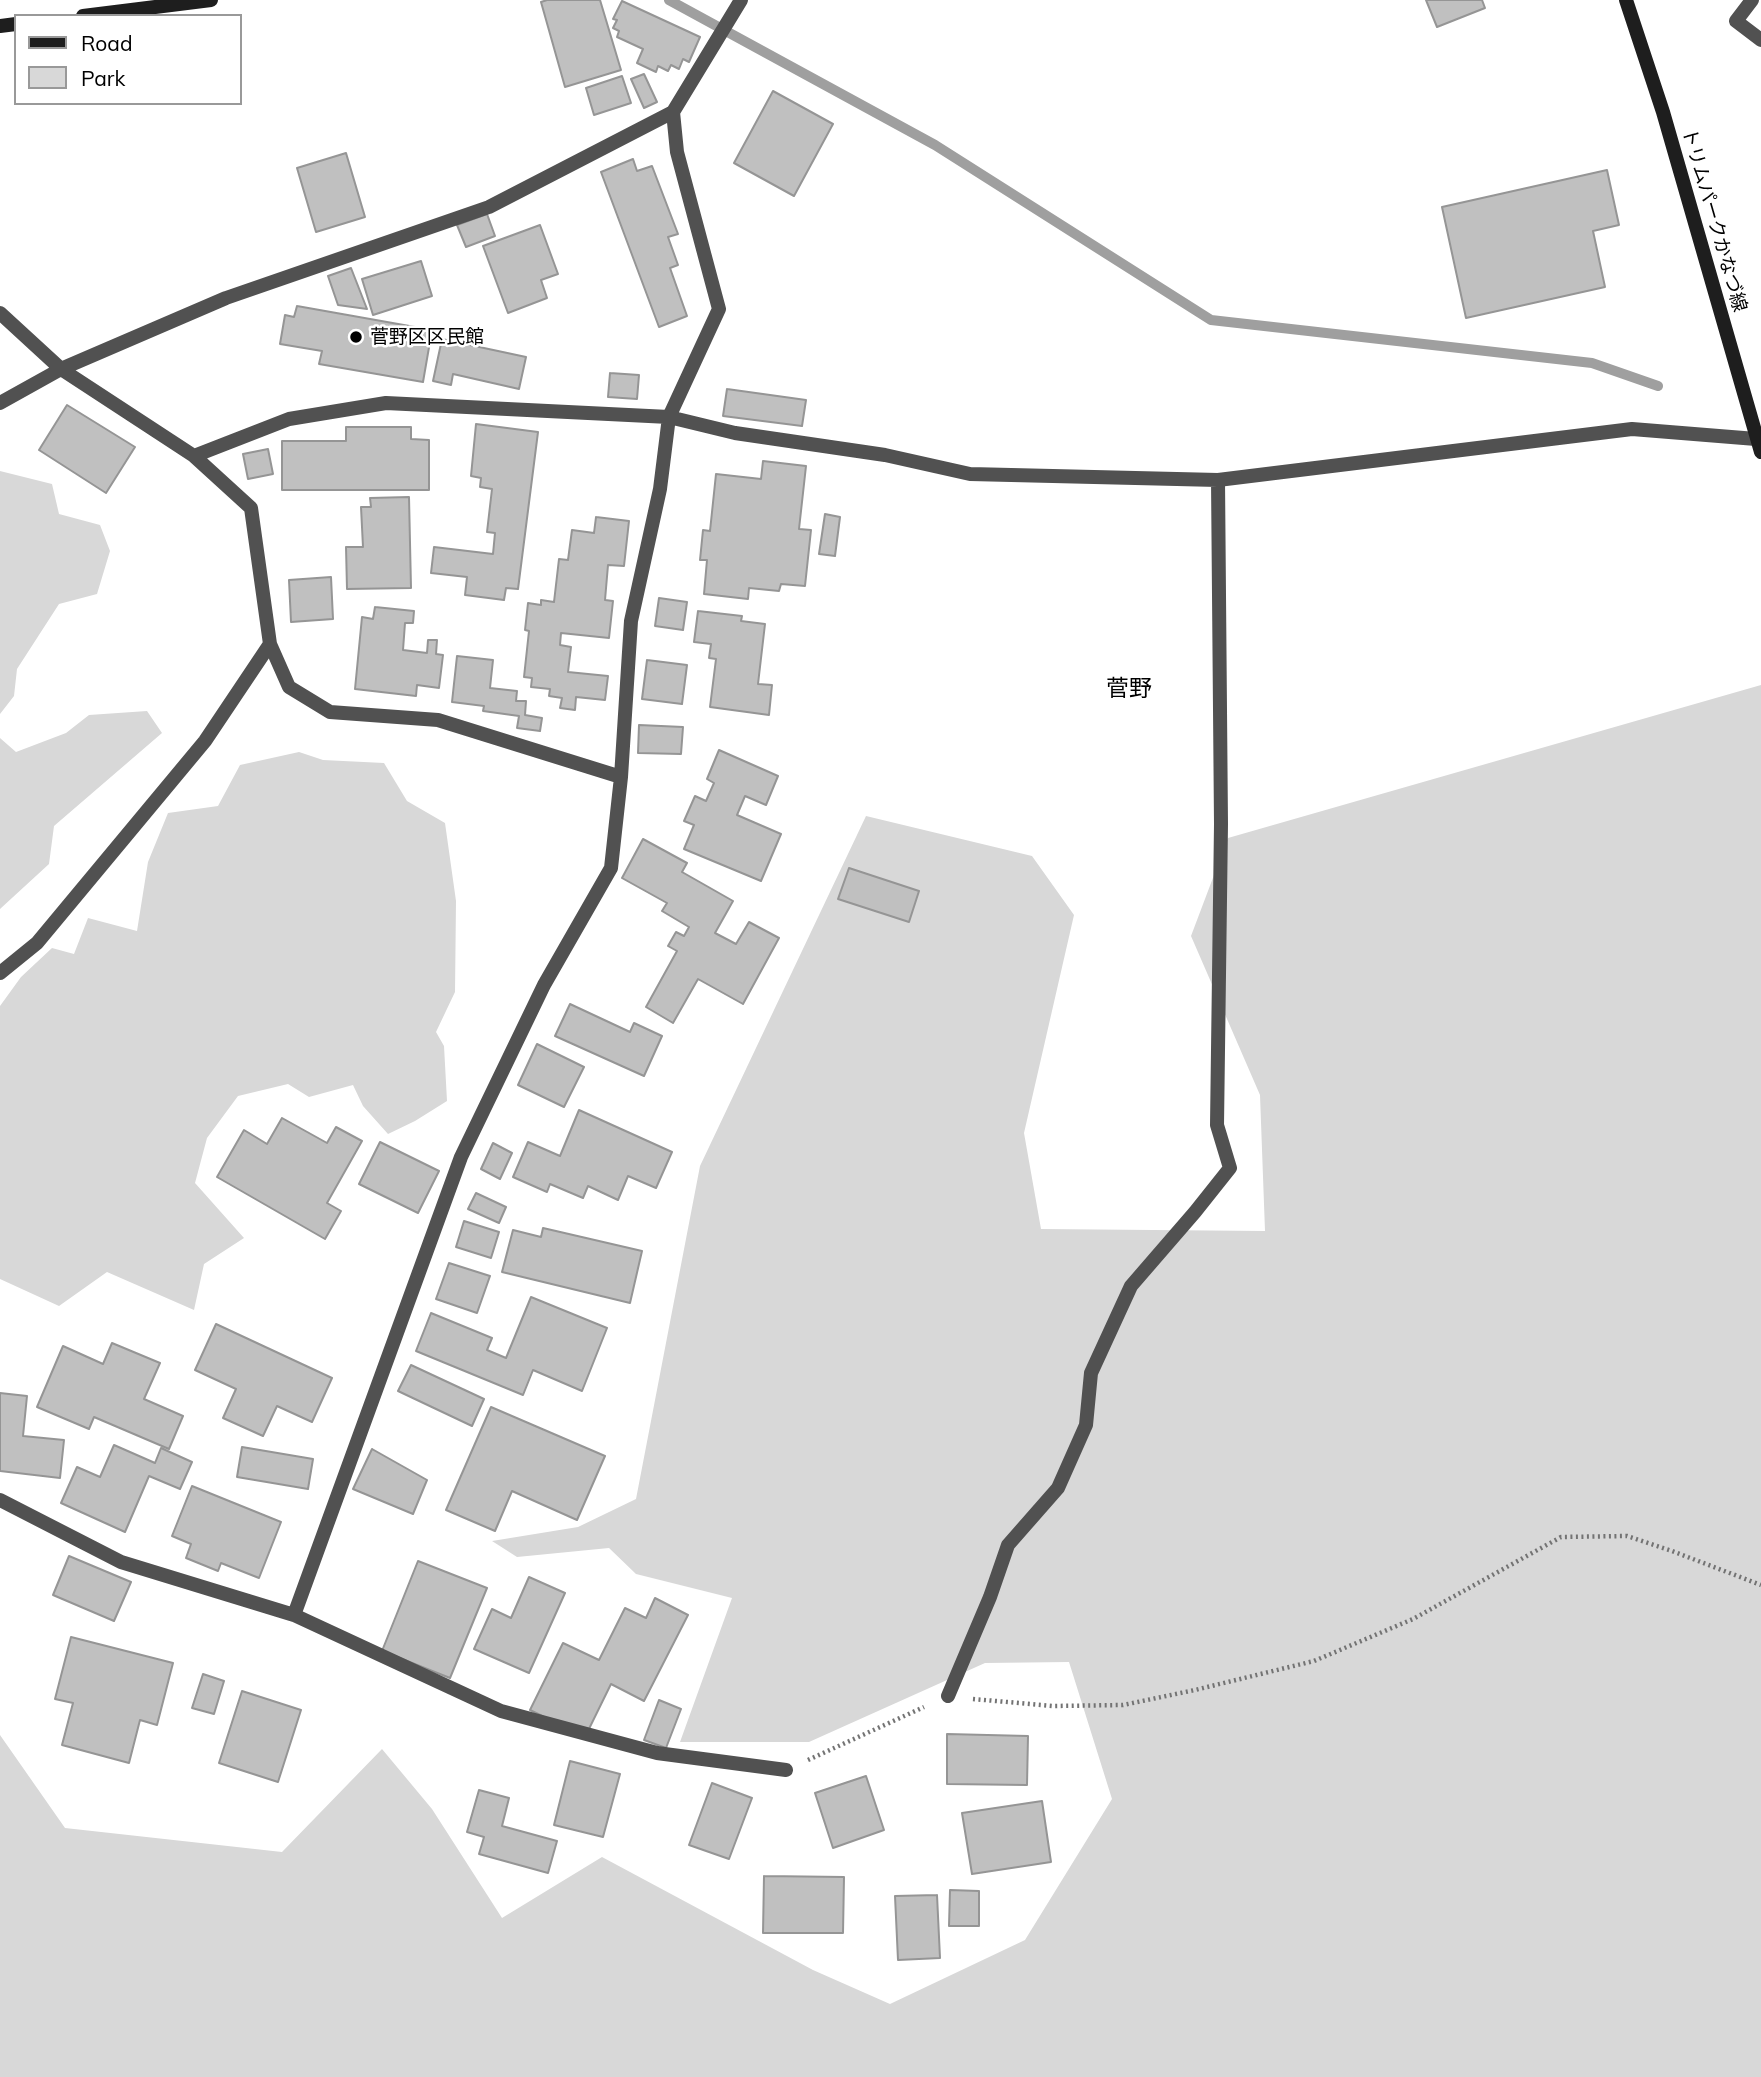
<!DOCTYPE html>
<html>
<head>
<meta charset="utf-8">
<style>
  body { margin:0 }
  #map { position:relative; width:1761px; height:2077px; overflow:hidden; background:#fff; font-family:Mulish,sans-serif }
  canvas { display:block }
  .legend { position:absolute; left:14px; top:14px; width:228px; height:91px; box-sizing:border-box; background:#fff; border:2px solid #999; margin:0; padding:9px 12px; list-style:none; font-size:21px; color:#000 }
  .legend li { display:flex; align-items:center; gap:14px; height:35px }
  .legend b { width:35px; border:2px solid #999 }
</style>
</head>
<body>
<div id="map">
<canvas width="1761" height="2077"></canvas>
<ul class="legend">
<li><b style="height:9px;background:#1e1e1e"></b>Road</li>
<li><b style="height:19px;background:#d8d8d8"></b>Park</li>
</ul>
</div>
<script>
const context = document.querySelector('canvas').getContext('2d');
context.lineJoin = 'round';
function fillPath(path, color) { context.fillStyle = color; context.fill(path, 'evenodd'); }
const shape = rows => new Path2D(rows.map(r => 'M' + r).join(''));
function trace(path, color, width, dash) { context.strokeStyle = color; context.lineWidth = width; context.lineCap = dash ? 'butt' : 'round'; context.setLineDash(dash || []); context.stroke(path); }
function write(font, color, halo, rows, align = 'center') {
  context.font = font + ' Mulish,"Noto Sans JP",sans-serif'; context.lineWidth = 5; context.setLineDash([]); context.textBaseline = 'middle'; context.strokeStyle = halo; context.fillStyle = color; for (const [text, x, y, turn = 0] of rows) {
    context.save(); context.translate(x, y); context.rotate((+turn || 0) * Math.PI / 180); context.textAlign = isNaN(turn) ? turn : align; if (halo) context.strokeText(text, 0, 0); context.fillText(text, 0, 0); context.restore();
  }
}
fillPath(shape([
  [0,471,52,484,59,514,100,525,110,551,97,594,59,604,17,669,14,696,0,714],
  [1761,685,1761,2077,0,2077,0,1735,65,1828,282,1852,382,1749,432,1809,502,1918,602,1857,813,1970,890,2004,1025,1940,1112,1799,1069,1662,985,1663,809,1742,680,1742,732,1598,636,1574,609,1548,517,1557,492,1541,578,1527,636,1499,700,1166,866,816,1032,856,1074,915,1024,1133,1041,1229,1265,1231,1260,1095,1191,936,1228,838],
  [147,711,162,733,54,826,49,864,0,909,0,738,16,752,66,733,89,715],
  [299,752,323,760,384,763,407,801,445,823,456,901,455,992,436,1032,444,1046,447,1101,415,1121,388,1134,363,1106,353,1085,309,1097,288,1084,238,1096,207,1138,195,1183,244,1238,204,1264,194,1310,107,1272,59,1306,0,1279,0,1006,21,977,52,948,74,954,88,918,137,931,148,862,168,813,218,806,240,765]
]), '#d8d8d8');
trace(shape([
  [669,0,935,145,1211,320,1592,363,1658,386]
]), '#9f9f9f', 10);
const building = shape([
  [547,0,600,0,621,70,565,87,541,2,547,0],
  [1426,0,1482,0,1485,8,1437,27,1426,0],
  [622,1,700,37,689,62,683,59,679,69,671,65,668,71,658,66,656,72,637,63,643,49,617,37,619,31,613,28,617,20,613,19,622,1],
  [644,74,657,102,644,108,631,79,644,74],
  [622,76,631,103,594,115,586,88,622,76],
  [773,91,833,124,794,196,734,163,773,91],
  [346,153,365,217,316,232,297,168,346,153],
  [633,159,637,171,652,166,678,234,668,237,678,265,670,268,687,316,659,327,601,172,633,159],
  [1607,170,1619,225,1593,231,1605,287,1466,318,1442,207,1607,170],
  [487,214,495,236,466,247,457,225,487,214],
  [540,225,558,274,541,280,547,298,508,313,483,246,540,225],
  [421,261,432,296,373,315,362,279,421,261],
  [351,268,367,309,338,305,328,276,351,268],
  [297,306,432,330,423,382,319,364,322,351,280,344,285,315,294,317,297,306],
  [442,339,526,357,519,389,453,374,451,385,433,381,442,339],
  [610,373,639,375,637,399,608,397,610,373],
  [727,389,806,400,802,426,723,416,727,389],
  [67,405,135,447,106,493,39,450,67,405],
  [476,424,538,432,518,589,506,588,504,600,465,595,467,577,431,573,434,547,493,554,495,533,487,532,492,489,480,487,481,478,471,476,476,424],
  [346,427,411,427,411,439,429,440,429,490,282,490,282,441,346,441,346,427],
  [268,449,273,474,248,479,243,454,268,449],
  [763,461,806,466,799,529,811,530,805,586,781,584,779,591,749,588,748,599,704,594,707,560,700,560,703,530,710,531,716,474,761,479,763,461],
  [409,497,411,588,347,589,346,547,363,547,361,507,371,507,370,498,409,497],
  [825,514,840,517,835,556,819,554,825,514],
  [596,517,629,521,624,566,608,565,605,600,613,601,609,638,561,633,560,645,571,647,568,672,608,676,605,700,576,697,575,710,560,708,562,698,549,696,550,689,531,687,532,678,524,677,529,631,525,630,528,603,541,605,541,600,554,602,559,559,568,560,572,530,594,533,596,517],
  [331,577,333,619,291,622,289,580,331,577],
  [659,598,687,602,683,630,655,626,659,598],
  [375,607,414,611,413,623,405,623,403,650,427,653,428,640,437,640,436,654,443,655,439,688,417,685,416,696,355,689,362,617,373,619,375,607],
  [698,611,742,616,741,621,765,624,758,684,772,685,769,715,710,707,716,659,709,658,711,644,694,642,698,611],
  [457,656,493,660,490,688,517,691,516,701,526,701,525,715,542,718,540,731,517,728,519,716,483,711,484,706,452,702,457,656],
  [647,660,687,665,682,704,642,699,647,660],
  [639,725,683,727,681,754,638,753,639,725],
  [719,750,778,776,766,805,745,796,737,815,781,834,761,881,684,849,694,825,684,821,695,796,706,801,714,783,707,779,719,750],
  [643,839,687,863,682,872,733,901,715,933,736,944,749,922,779,938,743,1004,698,979,673,1023,646,1007,677,951,668,946,676,932,684,936,689,927,662,911,667,903,622,878,643,839],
  [849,868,919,891,909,922,838,899,849,868],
  [570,1004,630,1032,634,1023,662,1036,644,1076,555,1036,570,1004],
  [537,1044,584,1067,564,1107,518,1085,537,1044],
  [579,1110,672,1152,656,1188,628,1176,618,1200,588,1186,583,1198,550,1184,547,1192,513,1177,528,1142,560,1156,579,1110],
  [282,1118,327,1143,336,1127,362,1141,327,1203,341,1211,325,1239,217,1177,244,1130,267,1144,282,1118],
  [380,1142,439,1171,418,1213,359,1184,380,1142],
  [493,1143,512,1153,500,1179,481,1169,493,1143],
  [476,1193,506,1207,499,1223,468,1209,476,1193],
  [464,1221,499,1232,491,1258,456,1247,464,1221],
  [543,1228,642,1251,630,1303,502,1272,513,1230,541,1237,543,1228],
  [449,1263,490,1276,477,1313,436,1299,449,1263],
  [531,1297,607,1328,582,1391,533,1370,523,1395,416,1351,431,1313,492,1338,487,1350,506,1358,531,1297],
  [216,1324,332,1378,312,1422,277,1406,263,1436,223,1418,236,1389,195,1370,216,1324],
  [112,1343,160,1363,144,1399,183,1416,169,1449,94,1417,89,1429,37,1407,63,1346,103,1364,112,1343],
  [411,1365,484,1399,472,1426,398,1391,411,1365],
  [0,1393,27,1396,23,1436,64,1440,60,1478,0,1471,0,1393],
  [491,1407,605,1456,577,1520,512,1491,495,1531,446,1510,491,1407],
  [114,1445,155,1463,161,1448,192,1462,180,1489,149,1476,125,1532,61,1503,77,1467,100,1477,114,1445],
  [242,1447,313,1459,308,1489,237,1477,242,1447],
  [372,1449,427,1480,413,1514,353,1489,372,1449],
  [192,1486,281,1522,259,1578,221,1563,218,1571,186,1558,191,1544,172,1536,192,1486],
  [69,1556,131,1582,114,1621,53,1595,69,1556],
  [418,1561,487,1588,450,1678,382,1651,418,1561],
  [529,1577,565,1593,529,1673,474,1649,492,1609,511,1618,529,1577],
  [655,1598,688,1615,644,1701,611,1684,585,1737,530,1710,563,1643,599,1660,625,1608,646,1618,655,1598],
  [71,1637,173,1663,157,1725,140,1720,129,1763,62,1745,73,1703,55,1699,71,1637],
  [203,1674,224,1681,214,1714,192,1708,203,1674],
  [242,1691,301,1710,278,1782,219,1763,242,1691],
  [659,1700,681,1709,666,1748,644,1740,659,1700],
  [947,1734,1028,1736,1027,1785,947,1784,947,1734],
  [570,1761,620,1774,603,1837,554,1825,570,1761],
  [866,1776,884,1830,833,1848,815,1793,866,1776],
  [712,1783,752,1798,729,1859,689,1845,712,1783],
  [479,1790,509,1798,502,1826,557,1841,548,1873,479,1854,484,1837,467,1832,479,1790],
  [1042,1801,1051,1862,972,1874,962,1813,1042,1801],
  [764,1876,844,1877,843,1933,763,1933,764,1876],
  [950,1890,979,1891,979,1926,949,1926,950,1890],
  [937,1895,940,1958,898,1960,895,1896,937,1895]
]);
fillPath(building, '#c0c0c0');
trace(building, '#959595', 2);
trace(shape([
  [973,1699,1053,1706,1123,1705,1195,1690,1314,1661,1413,1619,1561,1537,1627,1536,1672,1551,1761,1585],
  [808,1760,924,1707]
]), '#737373', 4.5, [2, 3.5]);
trace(shape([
  [1752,0,1736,21,1761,40]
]), '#515151', 14);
trace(shape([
  [0,313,61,369,194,456,251,508,270,644,289,687,330,712,438,720,621,777],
  [0,403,61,369,226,298,489,207,673,112,741,0],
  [194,456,289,419,386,403,669,417,735,433,885,455,970,474,1218,480,1632,429,1756,439],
  [0,973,37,943,205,741,270,644],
  [0,1500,121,1562,294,1615,501,1711,657,1753,786,1770],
  [294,1615,461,1157,544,985,611,868,621,777,631,621,660,489,669,417,719,309,677,152,673,112],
  [948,1696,990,1597,1008,1545,1058,1488,1086,1425,1091,1373,1131,1286,1195,1212,1230,1168,1217,1125,1221,824,1218,480]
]), '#515151', 14);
trace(shape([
  [1626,0,1663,112,1761,452],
  [83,16,211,0],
  [0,26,16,24]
]), '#1e1e1e', 14);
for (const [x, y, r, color] of [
  [356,337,7,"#000"]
]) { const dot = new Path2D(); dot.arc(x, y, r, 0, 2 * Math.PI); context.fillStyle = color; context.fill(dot); trace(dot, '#fff', 2.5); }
write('19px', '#000', '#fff', [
  ["トリムパークかなづ線",1714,220,74]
]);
write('19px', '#000', '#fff', [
  ["菅野区区民館",370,337]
], 'left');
write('23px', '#000', '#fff', [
  ["菅野",1129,689]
]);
</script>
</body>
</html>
